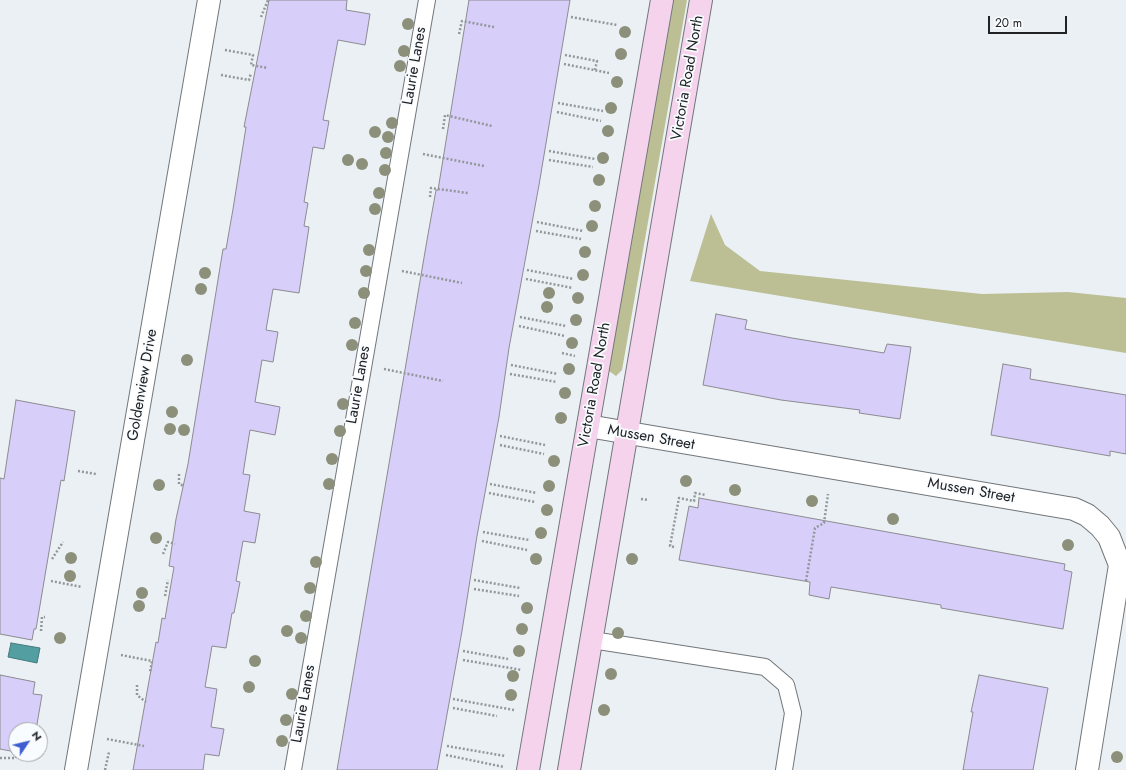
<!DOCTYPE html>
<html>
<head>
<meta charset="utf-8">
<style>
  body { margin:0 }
  #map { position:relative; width:1126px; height:770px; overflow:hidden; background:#eaf0f4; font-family:Jost,sans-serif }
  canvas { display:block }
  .north { position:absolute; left:8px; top:722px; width:40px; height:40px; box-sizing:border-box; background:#f9fcff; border:1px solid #a2a5a7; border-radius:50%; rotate:55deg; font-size:11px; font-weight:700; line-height:16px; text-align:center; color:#202224 }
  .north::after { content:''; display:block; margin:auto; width:14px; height:18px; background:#3f5ed0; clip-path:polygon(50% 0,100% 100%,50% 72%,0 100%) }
  .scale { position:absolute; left:988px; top:16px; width:79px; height:18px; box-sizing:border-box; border:2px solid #202224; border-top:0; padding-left:5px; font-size:12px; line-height:14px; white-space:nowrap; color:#202224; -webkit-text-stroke:3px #f9fcff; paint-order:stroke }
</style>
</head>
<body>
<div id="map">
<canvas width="1126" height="770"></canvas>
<div class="north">N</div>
<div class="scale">20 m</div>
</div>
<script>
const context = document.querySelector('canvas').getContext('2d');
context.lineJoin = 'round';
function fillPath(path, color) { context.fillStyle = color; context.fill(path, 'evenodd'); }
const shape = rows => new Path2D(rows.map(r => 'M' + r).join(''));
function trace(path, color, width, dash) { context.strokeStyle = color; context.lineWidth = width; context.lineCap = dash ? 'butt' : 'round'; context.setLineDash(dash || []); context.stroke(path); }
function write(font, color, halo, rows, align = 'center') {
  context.font = font + ' Jost,sans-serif'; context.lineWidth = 3.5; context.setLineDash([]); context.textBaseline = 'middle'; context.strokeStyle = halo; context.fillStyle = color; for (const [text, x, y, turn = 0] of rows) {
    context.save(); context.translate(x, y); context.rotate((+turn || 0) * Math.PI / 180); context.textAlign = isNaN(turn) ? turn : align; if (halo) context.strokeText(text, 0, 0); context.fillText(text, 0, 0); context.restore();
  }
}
fillPath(shape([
  [673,0,687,0,622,370,616,376,609,371,609,366],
  [711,214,725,245,760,271,982,294,1068,292,1126,298,1126,353,690,281]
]), '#bcbf94');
const water = shape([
  [11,643,40,648,37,663,8,657,11,643]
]);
fillPath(water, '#539ea1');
trace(water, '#44797c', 1);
const building = shape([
  [269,0,347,0,346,10,370,14,365,45,338,40,323,120,329,121,324,149,313,147,304,202,308,203,304,226,309,227,299,293,273,289,266,330,278,332,273,362,262,360,255,402,280,407,275,435,250,430,243,474,250,475,244,511,260,514,255,543,243,541,236,581,240,582,234,613,232,613,226,648,212,646,205,687,217,689,211,727,224,729,219,756,205,754,203,770,133,770,156,642,158,643,162,618,165,619,167,607,174,567,169,566,176,519,188,464,223,249,226,249,233,209,246,127,244,127,269,0],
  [469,0,570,0,539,185,509,348,499,417,477,536,462,631,437,770,337,770,427,240,436,190,438,190,469,0],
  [716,314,747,320,745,329,792,338,884,353,887,344,911,347,900,419,859,413,860,410,781,400,703,385,716,314],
  [1003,364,1031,369,1030,379,1126,395,1126,454,1110,451,1110,456,991,435,1003,364],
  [16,400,75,411,64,481,61,480,53,528,36,629,34,629,32,640,0,634,0,478,4,479,16,400],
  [699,498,1065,564,1064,570,1072,572,1063,629,941,608,941,605,831,587,829,599,809,595,810,582,679,560,689,506,698,508,699,498],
  [0,675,35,682,33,694,42,695,36,730,16,730,16,752,0,749,0,675],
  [979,675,1048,688,1033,770,963,770,973,712,971,712,979,675]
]);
fillPath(building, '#d7cef9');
trace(building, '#8c8b90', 1);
const service = shape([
  [592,640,765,667,786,685,793,713,784,770],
  [293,770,427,0]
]);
const minor = shape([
  [588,426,1074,509,1087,515,1100,526,1109,537,1120,565,1087,770],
  [76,770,209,0]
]);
const secondary = shape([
  [528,770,662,0],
  [569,770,701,0]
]);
trace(service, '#72777b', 18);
trace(minor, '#72777b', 24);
trace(secondary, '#72777b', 24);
trace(shape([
  [261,17,268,0],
  [571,17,617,25],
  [459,34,462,21,494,27],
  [225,50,253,55,251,65,268,68],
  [565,55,597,61,595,70],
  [564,64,609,73],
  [221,75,249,80,251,73],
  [558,103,603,111],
  [557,112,601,121],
  [443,129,445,115,492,126],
  [549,151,595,159],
  [423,154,484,166],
  [549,160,593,167],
  [430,197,431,188,468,193],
  [537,222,583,231],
  [536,231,581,239],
  [527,270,574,279],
  [402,271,462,283],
  [526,279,573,288],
  [520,317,566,326],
  [519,326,565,336],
  [562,353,575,356],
  [511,365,558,374],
  [384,369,443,381],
  [510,374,557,382],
  [500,436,545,445],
  [500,445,544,454],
  [78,471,96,474],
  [179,474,179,484,184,486],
  [490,484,537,493],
  [489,493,535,502],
  [641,499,648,500],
  [483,532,529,540],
  [482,541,527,550],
  [674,547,670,546,679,498,694,501,695,493,706,495],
  [163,554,168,542,175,544],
  [52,559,63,542],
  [474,580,520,588],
  [51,581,82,587],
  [806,581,815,528,824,523,828,494],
  [474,589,519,596],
  [165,596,168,580],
  [41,631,42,617,45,617],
  [463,651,508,659],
  [121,655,152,661,150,672],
  [463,660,522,670],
  [137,685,137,695,146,702],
  [453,699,514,710],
  [453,708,497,716],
  [107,739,144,746],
  [447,746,505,756],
  [446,755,504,767],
  [0,758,16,758,17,754],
  [105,770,109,752]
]), '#92979a', 2.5, [2, 2]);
trace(service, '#fff', 16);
trace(minor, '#fff', 22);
trace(secondary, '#f5d3ed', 22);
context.fillStyle = '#8c907a';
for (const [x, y] of [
  [408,24],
  [625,32],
  [404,51],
  [621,54],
  [400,66],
  [617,82],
  [611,108],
  [392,123],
  [608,131],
  [375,132],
  [388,137],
  [386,153],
  [603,158],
  [348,160],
  [362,164],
  [385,170],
  [599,180],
  [379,193],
  [595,206],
  [375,209],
  [592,226],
  [369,250],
  [585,252],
  [366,271],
  [205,273],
  [583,275],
  [201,289],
  [364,293],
  [549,293],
  [578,298],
  [547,307],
  [576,320],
  [355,323],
  [572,343],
  [352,345],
  [187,360],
  [569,369],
  [565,393],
  [343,404],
  [172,412],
  [561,418],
  [170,429],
  [184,430],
  [340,431],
  [332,459],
  [554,461],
  [686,481],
  [329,484],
  [159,485],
  [549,486],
  [735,490],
  [812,501],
  [547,510],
  [893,519],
  [541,533],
  [156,538],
  [1068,545],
  [71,558],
  [536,559],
  [632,559],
  [316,562],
  [70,576],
  [310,588],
  [142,593],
  [139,606],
  [527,608],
  [306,616],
  [522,629],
  [287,631],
  [618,633],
  [60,638],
  [301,638],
  [519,651],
  [255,661],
  [611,674],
  [513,676],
  [249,687],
  [292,694],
  [511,695],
  [604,710],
  [286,720],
  [282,741],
  [1117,757]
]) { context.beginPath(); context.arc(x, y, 6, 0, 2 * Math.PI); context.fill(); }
write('15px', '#202224', '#f9fcff', [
  ["Laurie Lanes",415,66,-80],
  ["Victoria Road North",688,78,-80],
  ["Goldenview Drive",143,385,-80],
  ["Laurie Lanes",359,385,-80],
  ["Victoria Road North",595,385,-80],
  ["Mussen Street",651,438,10],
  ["Mussen Street",971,491,10],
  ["Laurie Lanes",304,704,-80]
]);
</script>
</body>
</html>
